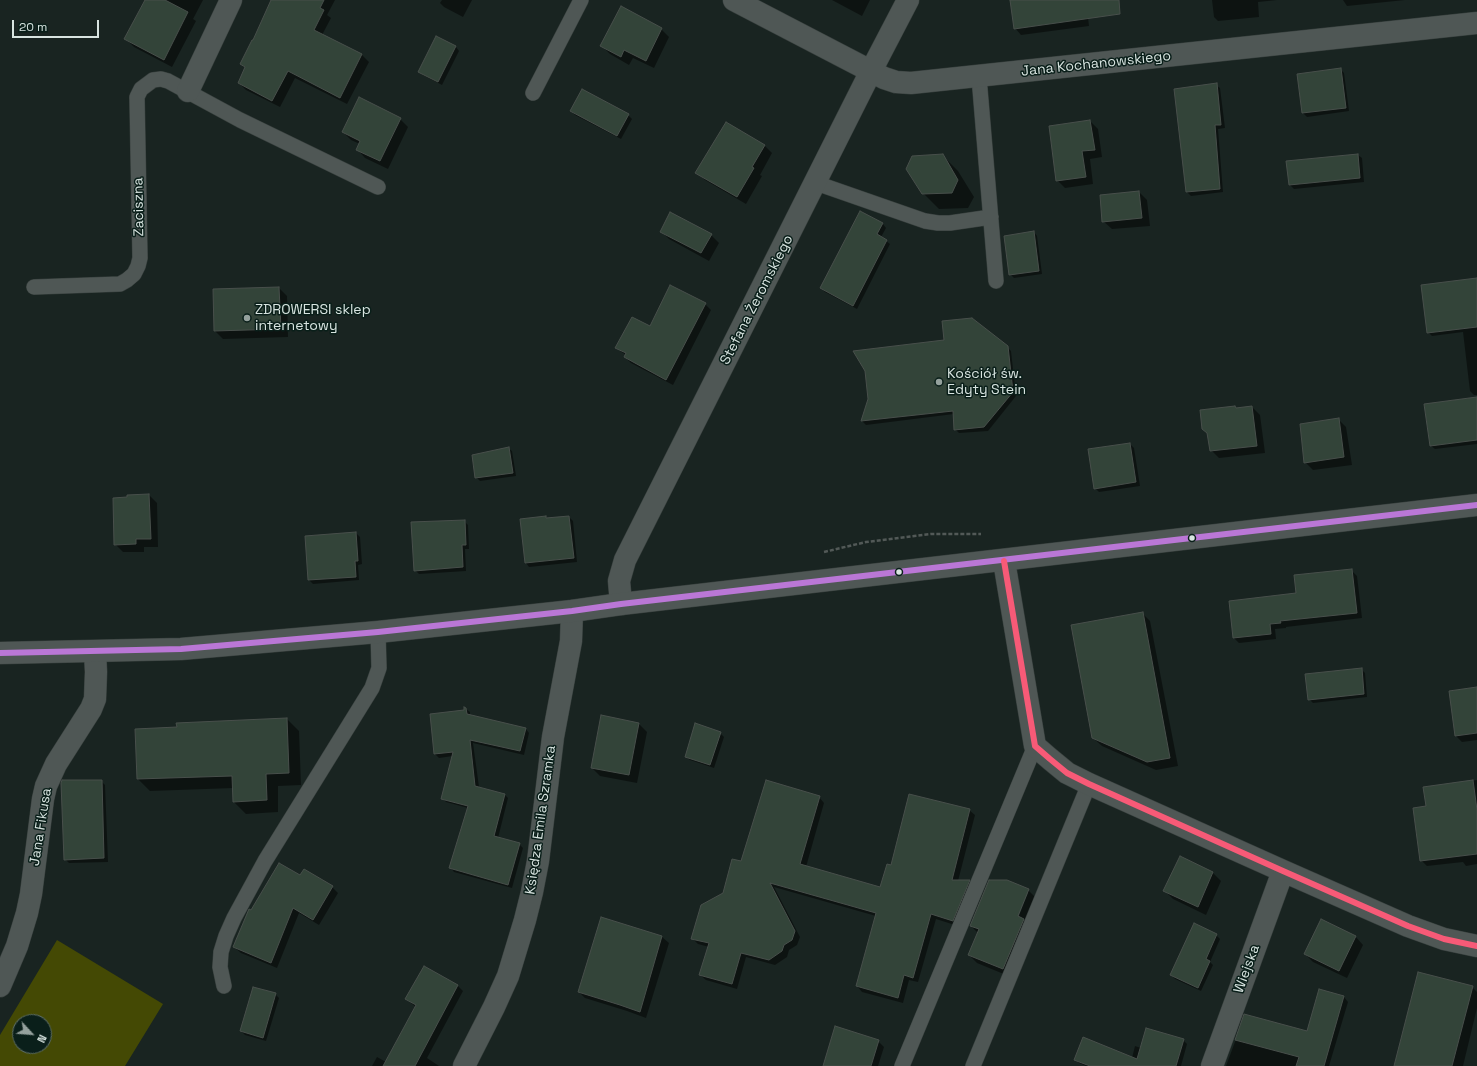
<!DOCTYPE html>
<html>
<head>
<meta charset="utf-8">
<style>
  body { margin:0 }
  #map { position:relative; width:1477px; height:1066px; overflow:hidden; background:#192421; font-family:"Space Grotesk",sans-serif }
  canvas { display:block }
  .north { position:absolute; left:12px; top:1014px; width:40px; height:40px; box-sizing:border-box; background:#0a1f1a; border:1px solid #5c6e69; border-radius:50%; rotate:116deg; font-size:11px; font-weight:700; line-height:16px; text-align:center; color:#d8e4e0 }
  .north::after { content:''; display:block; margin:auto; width:14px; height:18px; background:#95a19d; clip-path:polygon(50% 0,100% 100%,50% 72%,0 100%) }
  .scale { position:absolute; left:12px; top:20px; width:87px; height:18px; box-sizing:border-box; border:2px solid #d8e4e0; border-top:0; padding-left:5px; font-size:12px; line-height:14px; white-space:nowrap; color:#d8e4e0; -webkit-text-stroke:3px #0a1f1a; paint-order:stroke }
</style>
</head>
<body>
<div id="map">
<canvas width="1477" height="1066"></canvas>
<div class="north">N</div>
<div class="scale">20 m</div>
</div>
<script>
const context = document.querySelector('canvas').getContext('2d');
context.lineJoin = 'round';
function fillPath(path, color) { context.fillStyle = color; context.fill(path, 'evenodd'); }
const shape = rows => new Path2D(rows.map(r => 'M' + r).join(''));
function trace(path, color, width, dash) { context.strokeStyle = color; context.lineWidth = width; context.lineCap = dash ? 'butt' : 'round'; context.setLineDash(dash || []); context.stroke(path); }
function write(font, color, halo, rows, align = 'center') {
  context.font = font + ' "Space Grotesk",sans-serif'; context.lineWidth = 3; context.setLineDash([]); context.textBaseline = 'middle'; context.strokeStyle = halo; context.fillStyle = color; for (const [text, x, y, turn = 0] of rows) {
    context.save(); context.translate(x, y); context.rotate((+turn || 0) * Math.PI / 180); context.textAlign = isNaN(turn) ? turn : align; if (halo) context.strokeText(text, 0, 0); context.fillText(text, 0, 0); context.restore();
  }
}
fillPath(shape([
  [57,940,163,1004,125,1066,0,1066,0,1035],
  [20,1022,44,1022,44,1046,20,1046]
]), '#444904');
fillPath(shape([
  [146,0,203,0,193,19,196,21,172,67,134,47,126,39],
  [273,0,335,0,327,15,331,18,322,35,362,55,369,62,347,104,295,78,280,107,246,90,239,83,246,69,241,64,253,42],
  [442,0,472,0,463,17,444,7,440,3],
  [832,0,870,0,862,16],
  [1011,0,1092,0,1087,9,1089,26,1021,35,1015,28],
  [1212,0,1277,0,1258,2,1259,17,1218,21,1214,17],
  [1343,0,1405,0,1347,6],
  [661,29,669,37,654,68,633,58,629,65,610,54,602,46],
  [437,37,456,47,459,51,442,85,423,75,419,71],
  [1340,69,1344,73,1349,111,1307,117,1303,113],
  [1216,85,1220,88,1225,128,1218,129,1223,192,1191,196,1187,192],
  [571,111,628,115,632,119,621,139,575,115],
  [400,119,408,127,388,169,365,158,357,149,360,144,351,140,343,132],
  [1090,121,1098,129,1102,157,1090,159,1093,184,1065,188,1057,180],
  [764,145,772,153,760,175,762,176,746,204,705,180,697,172],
  [942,155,958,171,974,197,968,208,939,209,923,193],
  [1358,155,1362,158,1364,182,1294,189,1290,185],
  [1139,192,1147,200,1150,226,1112,229,1103,221],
  [860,213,883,224,886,228,881,237,890,244,857,309,825,292,821,288],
  [661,231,711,235,719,243,709,261,669,239],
  [1034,232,1037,236,1042,274,1014,278,1010,274],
  [1477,279,1477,395,1474,395,1470,391,1463,332,1432,336,1428,332],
  [279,288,287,296,288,337,223,339,215,331],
  [705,304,711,310,673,385,631,363,625,357,626,355,616,348,650,327],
  [945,341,1007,347,1011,351,1016,396,988,431,959,433,955,429,954,414,866,425,862,421,869,399],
  [1477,400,1477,444,1435,449,1431,446],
  [1252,407,1260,415,1265,453,1219,458,1211,450,1237,409],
  [1338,419,1346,427,1352,465,1313,470,1305,462],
  [1130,444,1134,448,1140,486,1099,492,1095,488],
  [508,448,512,451,516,476,480,481,476,477],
  [149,495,157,503,158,547,144,547,144,552,123,552,115,544],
  [546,517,548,519,569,517,573,521,577,562,529,567,526,563,521,520],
  [464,521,468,525,469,549,465,549,466,571,419,574,415,570],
  [356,533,360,537,362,564,358,565,359,580,313,584,309,580,306,536],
  [1351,570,1357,576,1362,618,1286,627,1286,628,1275,629,1276,639,1239,643,1234,638,1297,594],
  [1142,613,1150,621,1178,766,1156,770,1102,746,1093,738],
  [1361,669,1365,673,1367,697,1313,703,1309,699],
  [1477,688,1477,740,1462,742,1456,736,1450,692],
  [466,709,470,712,470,716,526,729,529,733,524,755,473,743,479,787,504,794,508,798,498,838,519,844,523,848,512,888,454,872,451,868,468,808,446,802,442,798,453,756,439,758,435,754],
  [287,719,299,731,301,785,278,786,278,812,246,814,234,802,234,788,150,791,138,779,136,730,178,728,177,724],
  [639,724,647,732,637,783,600,776,592,768],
  [720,733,724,737,714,768,690,760,686,757],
  [1477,780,1477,864,1466,866,1463,862,1427,866,1421,860,1427,807,1425,788],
  [101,781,105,785,108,862,69,863,65,859],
  [819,797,824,803,806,867,881,888,891,866,969,810,975,815,958,881,969,881,974,886,958,926,936,919,918,982,909,980,903,1003,862,992,857,986,876,916,774,887,800,937,797,945,789,950,787,957,775,965,746,957,737,989,706,980,700,975,709,947,698,944,692,938,724,893,742,862],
  [1180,858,1213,873,1221,881,1206,915,1173,899,1165,891],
  [300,876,332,887,338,893,319,925,299,913,277,968,241,953,234,947,252,911],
  [1028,890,1036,898,1011,977,977,963,969,955,978,933,971,926],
  [1026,893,1028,893,1017,921,1015,921],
  [601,919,662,937,669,943,646,1018,627,1011,585,998,579,992],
  [1216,935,1220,939,1210,962,1213,965,1201,991,1175,979,1171,975],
  [1355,936,1363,945,1347,978,1313,962,1305,954],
  [424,968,458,986,463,991,427,1058,439,1066,372,1066,377,1057,386,1062,416,1007,406,999],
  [1472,987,1477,992,1477,1008,1463,1066,1395,1066],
  [1320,990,1344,997,1348,1002,1329,1066,1226,1066,1245,1015,1307,1032],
  [275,994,279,998,266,1041,245,1035,241,1031],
  [1183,1040,1187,1044,1181,1066,1086,1066,1079,1063,1075,1059,1132,1058,1135,1046,1141,1048],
  [878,1041,884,1047,878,1066,824,1066]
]), '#0007');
const building = shape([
  [145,0,165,0,188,12,164,60,124,39,145,0],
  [271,0,324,0,320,8,324,10,314,30,362,54,340,98,288,71,272,101,238,83,245,67,240,64,252,40,253,40,271,0],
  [1010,0,1119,0,1120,14,1014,29,1010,0],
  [621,6,662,28,646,61,624,50,621,57,600,46,621,6],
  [436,36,456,46,438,82,418,72,436,36],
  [1341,68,1346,108,1302,113,1297,74,1341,68],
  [1217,83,1221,125,1215,125,1220,189,1186,192,1174,89,1217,83],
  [582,89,629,114,617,136,570,111,582,89],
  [359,97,401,118,380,161,356,150,360,141,342,132,359,97],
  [1090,120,1095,150,1082,151,1086,177,1056,181,1049,126,1090,120],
  [726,122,765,145,752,167,754,168,737,197,695,173,726,122],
  [943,154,958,180,952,193,922,194,906,169,912,156,943,154],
  [1358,154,1360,178,1289,185,1286,161,1358,154],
  [1139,191,1142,218,1102,222,1100,195,1139,191],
  [860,211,883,223,877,234,887,240,853,306,820,288,860,211],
  [670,212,712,234,701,253,660,232,670,212],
  [1034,231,1039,271,1009,275,1004,236,1034,231],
  [1477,278,1477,327,1427,333,1421,285,1477,278],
  [670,285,706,303,666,380,624,357,626,353,615,348,632,317,650,326,670,285],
  [279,287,281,329,214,331,213,289,279,287],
  [972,318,1008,346,1013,392,984,427,954,430,953,411,861,421,868,399,865,371,853,351,944,340,942,321,972,318],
  [1477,397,1477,440,1430,446,1424,404,1477,397],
  [1235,406,1236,408,1252,406,1257,446,1210,451,1207,433,1202,429,1200,410,1235,406],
  [1339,418,1344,457,1304,463,1300,424,1339,418],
  [1130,443,1136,482,1094,489,1088,449,1130,443],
  [509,447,513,473,475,478,472,455,509,447],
  [149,494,151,539,136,539,136,544,114,545,113,498,127,497,127,495,149,494],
  [546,516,546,518,569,516,574,558,525,563,520,519,546,516],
  [465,520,466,545,462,545,463,567,414,571,411,522,465,520],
  [356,532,358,561,355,561,356,577,308,580,305,536,356,532],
  [1352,569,1357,613,1280,621,1281,623,1270,624,1271,634,1233,638,1229,601,1296,593,1294,575,1352,569],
  [1143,612,1170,758,1147,762,1092,738,1071,625,1143,612],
  [1362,668,1364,694,1308,700,1305,674,1362,668],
  [1477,687,1477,733,1455,736,1449,691,1477,687],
  [464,707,466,708,467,714,526,728,520,751,470,740,475,786,505,794,494,836,520,843,508,885,449,868,468,806,441,799,453,752,434,754,430,714,464,710,464,707],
  [601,715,639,723,629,775,591,768,601,715],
  [287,718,289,773,266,774,267,800,233,802,232,776,137,779,135,729,177,727,176,723,287,718],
  [695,723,721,732,710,765,685,757,695,723],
  [62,780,102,780,104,858,64,860,61,783,62,780],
  [766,780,820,796,800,864,880,887,887,864,891,865,909,794,970,809,952,880,970,880,953,921,931,914,913,978,904,975,898,998,856,986,876,913,770,883,795,931,792,940,784,945,782,951,769,960,741,953,732,984,699,975,709,943,691,939,701,905,723,893,732,859,741,861,766,780],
  [1473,780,1477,810,1477,854,1420,861,1413,808,1426,806,1423,787,1473,780],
  [1180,856,1213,872,1198,907,1163,891,1180,856],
  [279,863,300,875,304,869,333,886,313,920,293,908,271,963,233,947,249,909,251,910,279,863],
  [989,880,1007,880,1029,889,1018,916,1024,919,1003,969,968,955,979,929,970,926,989,880],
  [601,917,662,936,640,1012,620,1005,578,992,601,917],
  [1321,919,1356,936,1339,971,1304,954,1321,919],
  [1194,923,1217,934,1206,959,1210,961,1198,988,1170,975,1194,923],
  [424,966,458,985,415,1066,383,1066,416,1005,405,999,424,966],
  [1418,972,1473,986,1452,1066,1394,1066,1418,972],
  [253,987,276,993,263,1038,240,1031,253,987],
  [1319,989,1344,996,1324,1066,1296,1066,1299,1057,1235,1040,1244,1014,1307,1031,1319,989],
  [835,1026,879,1040,871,1066,823,1066,835,1026],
  [1146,1028,1184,1039,1176,1066,1090,1066,1074,1060,1083,1037,1137,1059,1146,1028]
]);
fillPath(building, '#334439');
trace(building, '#484f4b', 1);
const service = shape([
  [979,77,996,281],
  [533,93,581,0],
  [816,183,925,221,938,223,950,223,991,217],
  [34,287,120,284,127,280,134,274,138,266,140,258,137,97,141,89,153,80,161,79,168,81,240,120,378,187],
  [224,986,220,967,221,952,226,936,234,918,265,861,372,688,379,668,378,632],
  [902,1066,1035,746],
  [973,1066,1089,784]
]);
const minor = shape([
  [734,0,884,78,896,82,911,83,1477,23],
  [188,91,231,0],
  [1004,561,1035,746,1050,759,1067,773,1089,784,1283,871,1408,926,1444,939,1477,946],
  [621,604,619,581,625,560,871,71,908,0],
  [0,986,17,946,27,913,31,894,43,799,46,786,56,764,91,709,95,699,96,672,95,652],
  [464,1066,494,1007,508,976,525,920,532,892,538,861,553,737,571,641,572,611],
  [1212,1066,1283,871]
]);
const tertiary = shape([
  [0,653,181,649,378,632,572,611,621,604,1477,505]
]);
trace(service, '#373f3d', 16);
trace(minor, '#373f3d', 23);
trace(tertiary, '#373f3d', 23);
trace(shape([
  [824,552,866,542,931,534,981,534]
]), '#525957', 2.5, [4, 2]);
trace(service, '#4f5755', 15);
trace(minor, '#4f5755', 22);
trace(tertiary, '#4f5755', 22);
trace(shape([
  [0,653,181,649,378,632,572,611,621,604,1477,505]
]), '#ba77d6', 6);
trace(shape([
  [1004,561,1035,746,1050,759,1067,773,1089,784,1283,871,1408,926,1444,939,1477,946]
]), '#f75a77', 6);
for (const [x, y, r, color] of [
  [247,318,4,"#95a19d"],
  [939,382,4,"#95a19d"],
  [1192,538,3.5,"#d8e4e0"],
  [899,572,3.5,"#d8e4e0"]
]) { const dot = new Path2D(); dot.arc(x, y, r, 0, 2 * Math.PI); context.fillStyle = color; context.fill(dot); trace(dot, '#0a1f1a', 1.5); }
write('14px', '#d8e4e0', '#0a1f1a', [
  ["Jana Kochanowskiego",1096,64,-6],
  ["Zaciszna",139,207,-91],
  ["Stefana Żeromskiego",757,300,-63],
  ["Księdza Emila Szramka",541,820,-82],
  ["Jana Fikusa",41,827,-81],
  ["Wiejska",1247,969,-70]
]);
write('14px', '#d8e4e0', '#0a1f1a', [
  ["ZDROWERSI sklep",255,310],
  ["internetowy",255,326],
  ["Kościół św.",947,374],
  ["Edyty Stein",947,390]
], 'left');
</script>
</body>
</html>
